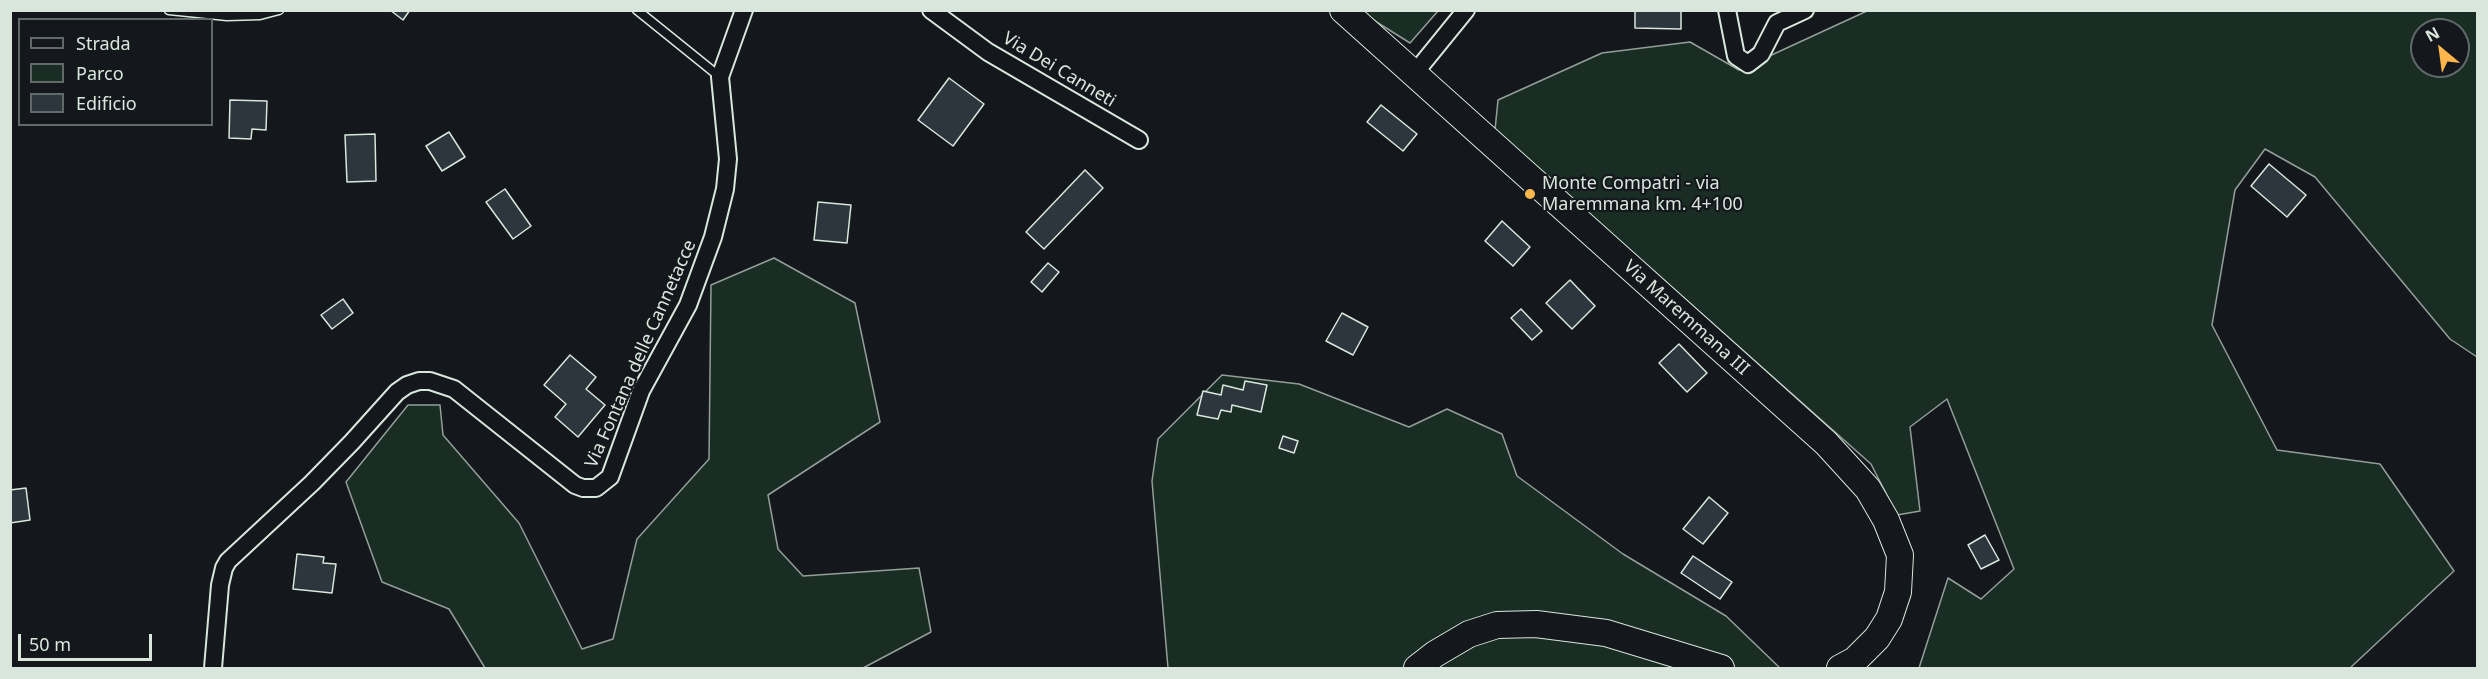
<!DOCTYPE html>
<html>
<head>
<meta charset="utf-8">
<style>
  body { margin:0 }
  #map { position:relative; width:2488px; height:679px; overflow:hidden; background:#14181c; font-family:"Noto Sans",sans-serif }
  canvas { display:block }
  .frame { position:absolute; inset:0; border:12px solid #d8e6dc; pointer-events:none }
  .legend { position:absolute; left:18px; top:18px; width:195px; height:108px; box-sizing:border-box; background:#14181c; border:2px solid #626a69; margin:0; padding:8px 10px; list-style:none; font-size:18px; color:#d8e6dc }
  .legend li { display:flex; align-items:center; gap:12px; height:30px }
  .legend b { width:30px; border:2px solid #626a69 }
  .north { position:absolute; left:2410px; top:18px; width:60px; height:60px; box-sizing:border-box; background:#14181c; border:2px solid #626a69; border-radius:50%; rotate:331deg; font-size:16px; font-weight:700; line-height:24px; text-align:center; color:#d8e6dc }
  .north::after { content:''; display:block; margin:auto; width:21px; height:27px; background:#ffb74d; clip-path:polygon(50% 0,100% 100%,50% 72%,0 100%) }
  .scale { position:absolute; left:18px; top:634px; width:134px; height:27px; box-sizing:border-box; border:3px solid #d8e6dc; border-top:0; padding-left:8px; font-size:18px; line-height:21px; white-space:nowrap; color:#d8e6dc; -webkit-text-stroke:4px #14181c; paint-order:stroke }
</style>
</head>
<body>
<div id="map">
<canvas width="2488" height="679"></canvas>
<div class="frame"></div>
<ul class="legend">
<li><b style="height:8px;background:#14181c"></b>Strada</li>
<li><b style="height:16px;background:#1a2d24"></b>Parco</li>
<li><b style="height:16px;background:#2c363c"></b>Edificio</li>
</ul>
<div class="north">N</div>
<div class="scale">50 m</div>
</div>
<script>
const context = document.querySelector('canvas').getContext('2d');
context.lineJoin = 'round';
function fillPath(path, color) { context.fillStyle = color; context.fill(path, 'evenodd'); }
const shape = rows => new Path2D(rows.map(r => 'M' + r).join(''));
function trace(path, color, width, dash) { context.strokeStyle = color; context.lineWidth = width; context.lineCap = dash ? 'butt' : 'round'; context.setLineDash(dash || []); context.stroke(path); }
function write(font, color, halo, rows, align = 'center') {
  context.font = font + ' "Noto Sans",sans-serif'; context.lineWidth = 4.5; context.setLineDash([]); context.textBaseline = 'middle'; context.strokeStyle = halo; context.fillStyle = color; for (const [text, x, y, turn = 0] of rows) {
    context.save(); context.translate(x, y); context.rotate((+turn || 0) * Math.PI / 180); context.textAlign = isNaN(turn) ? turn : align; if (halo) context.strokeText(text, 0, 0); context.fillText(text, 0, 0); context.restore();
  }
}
const green = shape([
  [1359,11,1438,11,1410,43,1359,11],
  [1867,11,2477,11,2477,357,2450,339,2315,177,2265,149,2235,190,2212,325,2277,450,2380,464,2454,571,2350,668,1919,668,1948,578,1981,599,2014,569,1947,399,1910,427,1920,511,1897,515,1871,464,1495,130,1498,100,1602,53,1690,42,1739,70,1867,11],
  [2422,30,2458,30,2458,66,2422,66,2422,30],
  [774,258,855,303,880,422,768,495,778,549,803,576,919,568,931,632,863,668,485,668,449,609,382,582,346,482,408,405,440,405,443,435,519,523,582,649,613,639,637,539,709,459,711,285,774,258],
  [1222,375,1299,384,1409,427,1447,409,1502,434,1517,476,1623,554,1726,616,1780,668,1168,668,1152,481,1158,439,1222,375]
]);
fillPath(green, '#1a2d24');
trace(green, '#939e99', 1.5);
const building = shape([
  [390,10,410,10,403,20,390,10],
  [1635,10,1681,10,1681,29,1635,28,1635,10],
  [949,78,984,104,953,146,918,120,949,78],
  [230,100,267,101,266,130,252,129,251,139,229,138,230,100],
  [1381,105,1417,134,1403,151,1367,122,1381,105],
  [449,132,465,157,442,171,426,146,449,132],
  [375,134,376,181,347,182,345,135,375,134],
  [2269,164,2306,195,2287,217,2251,186,2269,164],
  [1085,170,1103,188,1044,249,1026,232,1085,170],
  [505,189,531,226,513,239,486,202,505,189],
  [818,202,851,205,847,243,814,240,818,202],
  [1502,221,1530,247,1513,266,1485,241,1502,221],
  [1048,263,1059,272,1042,292,1031,282,1048,263],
  [1570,280,1595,306,1572,329,1546,303,1570,280],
  [343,299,353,313,332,329,321,315,343,299],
  [1521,309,1542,331,1532,340,1511,318,1521,309],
  [1342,313,1368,327,1353,355,1326,341,1342,313],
  [1679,344,1707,373,1687,392,1659,363,1679,344],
  [570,355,596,377,586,389,605,405,578,437,555,417,566,404,544,385,570,355],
  [1245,381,1267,385,1261,412,1232,405,1231,412,1221,410,1218,419,1197,415,1203,391,1221,395,1223,385,1243,390,1245,381],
  [1283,436,1298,441,1294,453,1279,448,1283,436],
  [26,488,30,520,10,523,10,490,26,488],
  [1709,497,1728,513,1703,544,1683,529,1709,497],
  [1985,535,1999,560,1981,569,1968,545,1985,535],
  [297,554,324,557,323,563,336,564,332,593,293,589,297,554],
  [1693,556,1732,582,1720,599,1681,573,1693,556]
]);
fillPath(building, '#2c363c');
trace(building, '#d8e6dc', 1.5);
const service = shape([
  [169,10,227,16,260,15,279,10],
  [637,10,720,77]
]);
const minor = shape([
  [931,10,988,52,1139,140],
  [1727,10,1736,56,1748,64,1761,54,1777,23,1805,10],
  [1414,74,1466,10],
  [213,668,220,585,224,568,228,561,312,483,352,442,397,392,407,385,419,381,430,381,454,389,575,485,583,488,596,488,610,477,641,391,688,305,713,237,725,189,728,159,720,77,744,10]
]);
const primary = shape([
  [1343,10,1826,443,1868,489,1886,520,1900,555,1898,592,1889,619,1877,638,1855,660,1840,668],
  [1417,668,1435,654,1469,634,1497,625,1536,624,1606,633,1721,668]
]);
trace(service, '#d8e6dc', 11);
trace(minor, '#d8e6dc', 20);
trace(primary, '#d8e6dc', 28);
trace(service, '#14181c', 8);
trace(minor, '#14181c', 16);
trace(primary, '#14181c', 26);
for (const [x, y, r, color] of [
  [1530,194,6,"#ffb74d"]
]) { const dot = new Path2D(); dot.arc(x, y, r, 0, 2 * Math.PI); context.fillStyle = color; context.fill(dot); trace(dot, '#14181c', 2); }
write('18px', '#d8e6dc', '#14181c', [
  ["Via Dei Canneti",1059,70,31],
  ["Via Maremmana III",1686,318,42],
  ["Via Fontana delle Cannetacce",641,354,-66]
]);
write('18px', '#d8e6dc', '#14181c', [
  ["Monte Compatri - via",1542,184],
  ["Maremmana km. 4+100",1542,205]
], 'left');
</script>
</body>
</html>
